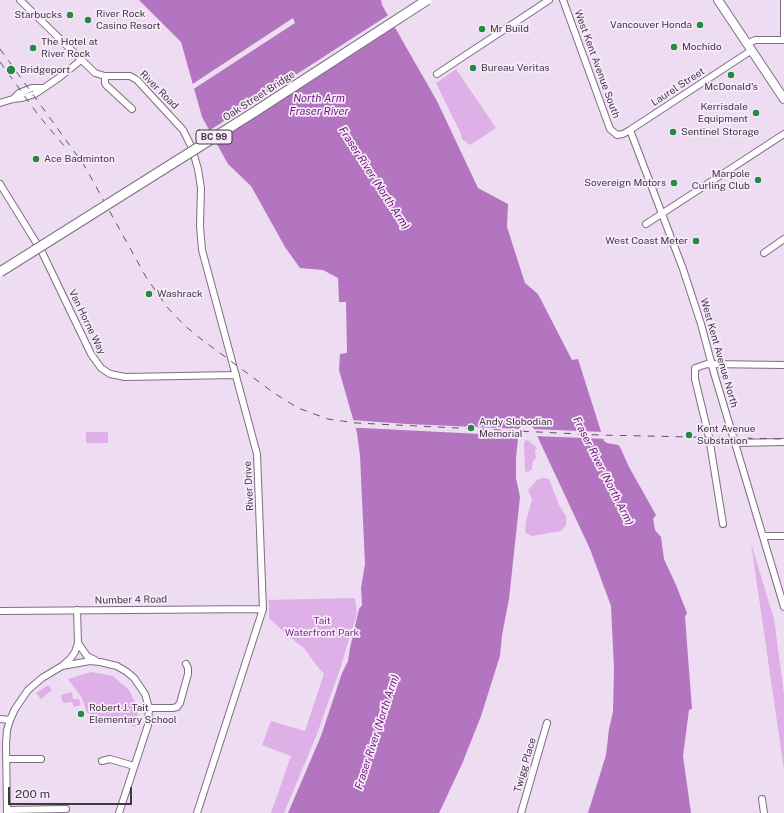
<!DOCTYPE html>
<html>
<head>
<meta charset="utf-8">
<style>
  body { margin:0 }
  #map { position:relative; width:784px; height:813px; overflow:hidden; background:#eedcf2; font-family:"Public Sans",sans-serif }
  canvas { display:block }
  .scale { position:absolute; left:8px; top:787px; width:124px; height:18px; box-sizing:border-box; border:2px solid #403942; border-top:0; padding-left:5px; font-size:12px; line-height:14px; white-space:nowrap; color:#403942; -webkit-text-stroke:3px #f9eafc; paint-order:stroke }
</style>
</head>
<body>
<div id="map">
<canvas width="784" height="813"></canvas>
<div class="scale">200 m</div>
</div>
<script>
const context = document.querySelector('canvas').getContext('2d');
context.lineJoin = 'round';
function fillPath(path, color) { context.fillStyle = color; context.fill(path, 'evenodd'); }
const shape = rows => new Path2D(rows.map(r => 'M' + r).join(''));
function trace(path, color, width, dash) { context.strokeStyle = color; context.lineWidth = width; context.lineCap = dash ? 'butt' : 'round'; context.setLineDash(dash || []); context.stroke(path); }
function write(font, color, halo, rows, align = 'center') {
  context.font = font + ' "Public Sans",sans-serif'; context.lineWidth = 3.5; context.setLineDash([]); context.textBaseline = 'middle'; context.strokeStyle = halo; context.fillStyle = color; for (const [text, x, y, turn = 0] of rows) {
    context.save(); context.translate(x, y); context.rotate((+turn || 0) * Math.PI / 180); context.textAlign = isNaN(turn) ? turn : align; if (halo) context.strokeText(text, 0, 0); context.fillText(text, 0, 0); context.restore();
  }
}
fillPath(shape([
  [456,69,496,128,470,145,462,139,461,134,436,83],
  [86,432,108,432,108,443,86,443],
  [526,440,529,441,537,448,535,450,536,458,533,461,532,469,528,472,525,471,524,443],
  [543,478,549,479,559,505,566,516,566,525,561,531,532,536,526,533,525,530,526,521,532,499,528,490,537,480],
  [751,543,774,619,784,694,784,770],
  [355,598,357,614,339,672,317,734,284,813,271,813,291,756,262,745,271,721,305,731,324,674,317,666,304,648,287,635,269,618,269,604,268,600],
  [91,672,113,676,129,690,138,708,137,727,87,713,82,698,68,679],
  [48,685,52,690,41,699,36,693],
  [72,692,73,699,79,699,81,705,74,707,72,702,63,703,61,695]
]), '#dfafe8');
fillPath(shape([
  [139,0,381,0,382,5,437,101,478,188,508,204,507,227,525,283,538,294,572,360,578,359,604,441,607,443,618,445,620,447,629,467,656,515,653,519,655,530,661,537,664,559,676,585,687,613,685,617,692,709,689,710,683,756,691,813,588,813,606,755,609,729,613,712,614,668,611,606,590,549,533,427,530,425,521,426,519,429,516,458,516,478,520,497,509,599,502,635,500,656,481,716,462,764,439,813,288,813,321,736,342,673,348,661,350,648,359,609,362,605,361,588,365,564,360,456,357,433,339,370,340,354,347,353,346,302,339,302,338,278,323,270,300,268,285,247,251,186,228,164,202,117,181,42]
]), '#b375bf');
fillPath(shape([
  [390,14,396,25,213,143,207,132],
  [293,18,295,23,192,90,191,85],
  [351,420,407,424,522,429,520,436,362,428,353,428],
  [532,429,604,432,606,439,535,436]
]), '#eedcf2');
const minor = shape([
  [20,0,95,73,105,76,130,76,137,80,183,130,192,148,198,169,201,188,200,226,202,250,257,454,263,609,197,813],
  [563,0,610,129,617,135,623,134,630,130,752,50],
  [784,40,784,0],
  [747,44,755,40,784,40],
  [437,74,549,0],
  [105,76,105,83,106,85,132,109],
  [13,99,19,93,32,88,42,88],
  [0,103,13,99,22,98,35,94,60,77,81,60],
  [630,130,683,269,701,324,714,373,784,607],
  [0,184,42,252,91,354,101,368,110,374,125,377,236,375],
  [646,224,784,134],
  [764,253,784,239],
  [735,443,784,442],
  [723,524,709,437,695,379,695,368,707,364,784,365],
  [763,536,784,536],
  [0,611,263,609],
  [78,643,87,656,95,660],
  [62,666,90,661,100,662,117,666,127,672,134,678,145,694,149,708,148,725,119,813],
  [149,708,173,708,177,707,180,703,188,674,188,668,186,664],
  [0,719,10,720],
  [6,759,41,759],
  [102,761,110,759,134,766],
  [762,799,764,813],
  [7,810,66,809],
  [7,813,6,744,7,730,10,720,15,709,28,690,42,678,62,666,70,659,75,652,78,643,77,610],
  [521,813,547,723]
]);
const major = shape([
  [718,0,784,99]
]);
trace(minor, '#7e6e82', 8);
trace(major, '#7e6e82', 10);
trace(minor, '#fff', 6);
trace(major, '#fff', 8);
trace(shape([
  [0,49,84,165,146,277,167,307,184,325,201,339,274,393,298,408,328,419,356,423,599,435,784,439],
  [0,62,39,116,65,147]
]), '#5c545f', 1, [7, 7]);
const highwayBridge = shape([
  [0,272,256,111,427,0]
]);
trace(highwayBridge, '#7e6e82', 11, []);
trace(highwayBridge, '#fff', 9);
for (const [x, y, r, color] of [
  [70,15,4,"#248a3f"],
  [88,20,4,"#248a3f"],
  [700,25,4,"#248a3f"],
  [482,29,4,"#248a3f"],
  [674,47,4,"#248a3f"],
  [33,48,4,"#248a3f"],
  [473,68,4,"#248a3f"],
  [11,70,5,"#248a3f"],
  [731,75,4,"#248a3f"],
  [756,113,4,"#248a3f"],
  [673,132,4,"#248a3f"],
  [36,159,4,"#248a3f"],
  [758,180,4,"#248a3f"],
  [674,183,4,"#248a3f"],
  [696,241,4,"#248a3f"],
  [149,294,4,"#248a3f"],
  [471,428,4,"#248a3f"],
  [689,435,4,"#248a3f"],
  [81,714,4,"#248a3f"]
]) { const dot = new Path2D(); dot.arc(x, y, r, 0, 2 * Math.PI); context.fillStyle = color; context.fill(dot); trace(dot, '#f9eafc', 1.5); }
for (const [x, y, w] of [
  [214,137,36]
]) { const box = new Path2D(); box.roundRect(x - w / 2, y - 7, w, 14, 3); context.fillStyle = '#f9eafc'; context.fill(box); trace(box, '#403942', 1); }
write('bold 9px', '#403942', null, [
  ["BC 99",214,137]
]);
write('10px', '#403942', '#f9eafc', [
  ["River Rock",96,14],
  ["Casino Resort",96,26],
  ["Starbucks",62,15,"right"],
  ["Vancouver Honda",692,25,"right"],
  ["Mr Build",490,29],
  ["The Hotel at",41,42],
  ["River Rock",41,54],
  ["Mochido",682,47],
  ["Bureau Veritas",481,68],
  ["Bridgeport",20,70],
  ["McDonald's",731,87,"center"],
  ["Kerrisdale",748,107,"right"],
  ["Equipment",748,119,"right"],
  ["Sentinel Storage",681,132],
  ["Ace Badminton",44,159],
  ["Marpole",750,174,"right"],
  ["Curling Club",750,186,"right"],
  ["Sovereign Motors",666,183,"right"],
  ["West Coast Meter",688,241,"right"],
  ["Washrack",157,294],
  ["Andy Slobodian",479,422],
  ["Memorial",479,434],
  ["Kent Avenue",697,429],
  ["Substation",697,441],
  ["Robert J. Tait",89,708],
  ["Elementary School",89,720]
], 'left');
write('10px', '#403942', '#f9eafc', [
  ["West Kent Avenue South",597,64,70],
  ["Laurel Street",678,87,-33],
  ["River Road",159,90,45],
  ["Oak Street Bridge",259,96,-33],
  ["Van Horne Way",87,322,64],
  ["West Kent Avenue North",719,353,74],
  ["River Drive",249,486,-93],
  ["Number 4 Road",131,600,-1],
  ["Twigg Place",525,765,-74]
]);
write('10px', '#7c308b', '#f9eafc', [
  ["Tait",322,621],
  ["Waterfront Park",322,633]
]);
write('italic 11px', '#661975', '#f9eafc', [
  ["North Arm",319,99],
  ["Fraser River",319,112],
  ["Fraser River (North Arm)",374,178,57],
  ["Fraser River (North Arm)",603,471,63],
  ["Fraser River (North Arm)",377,732,-72]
]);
</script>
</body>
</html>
